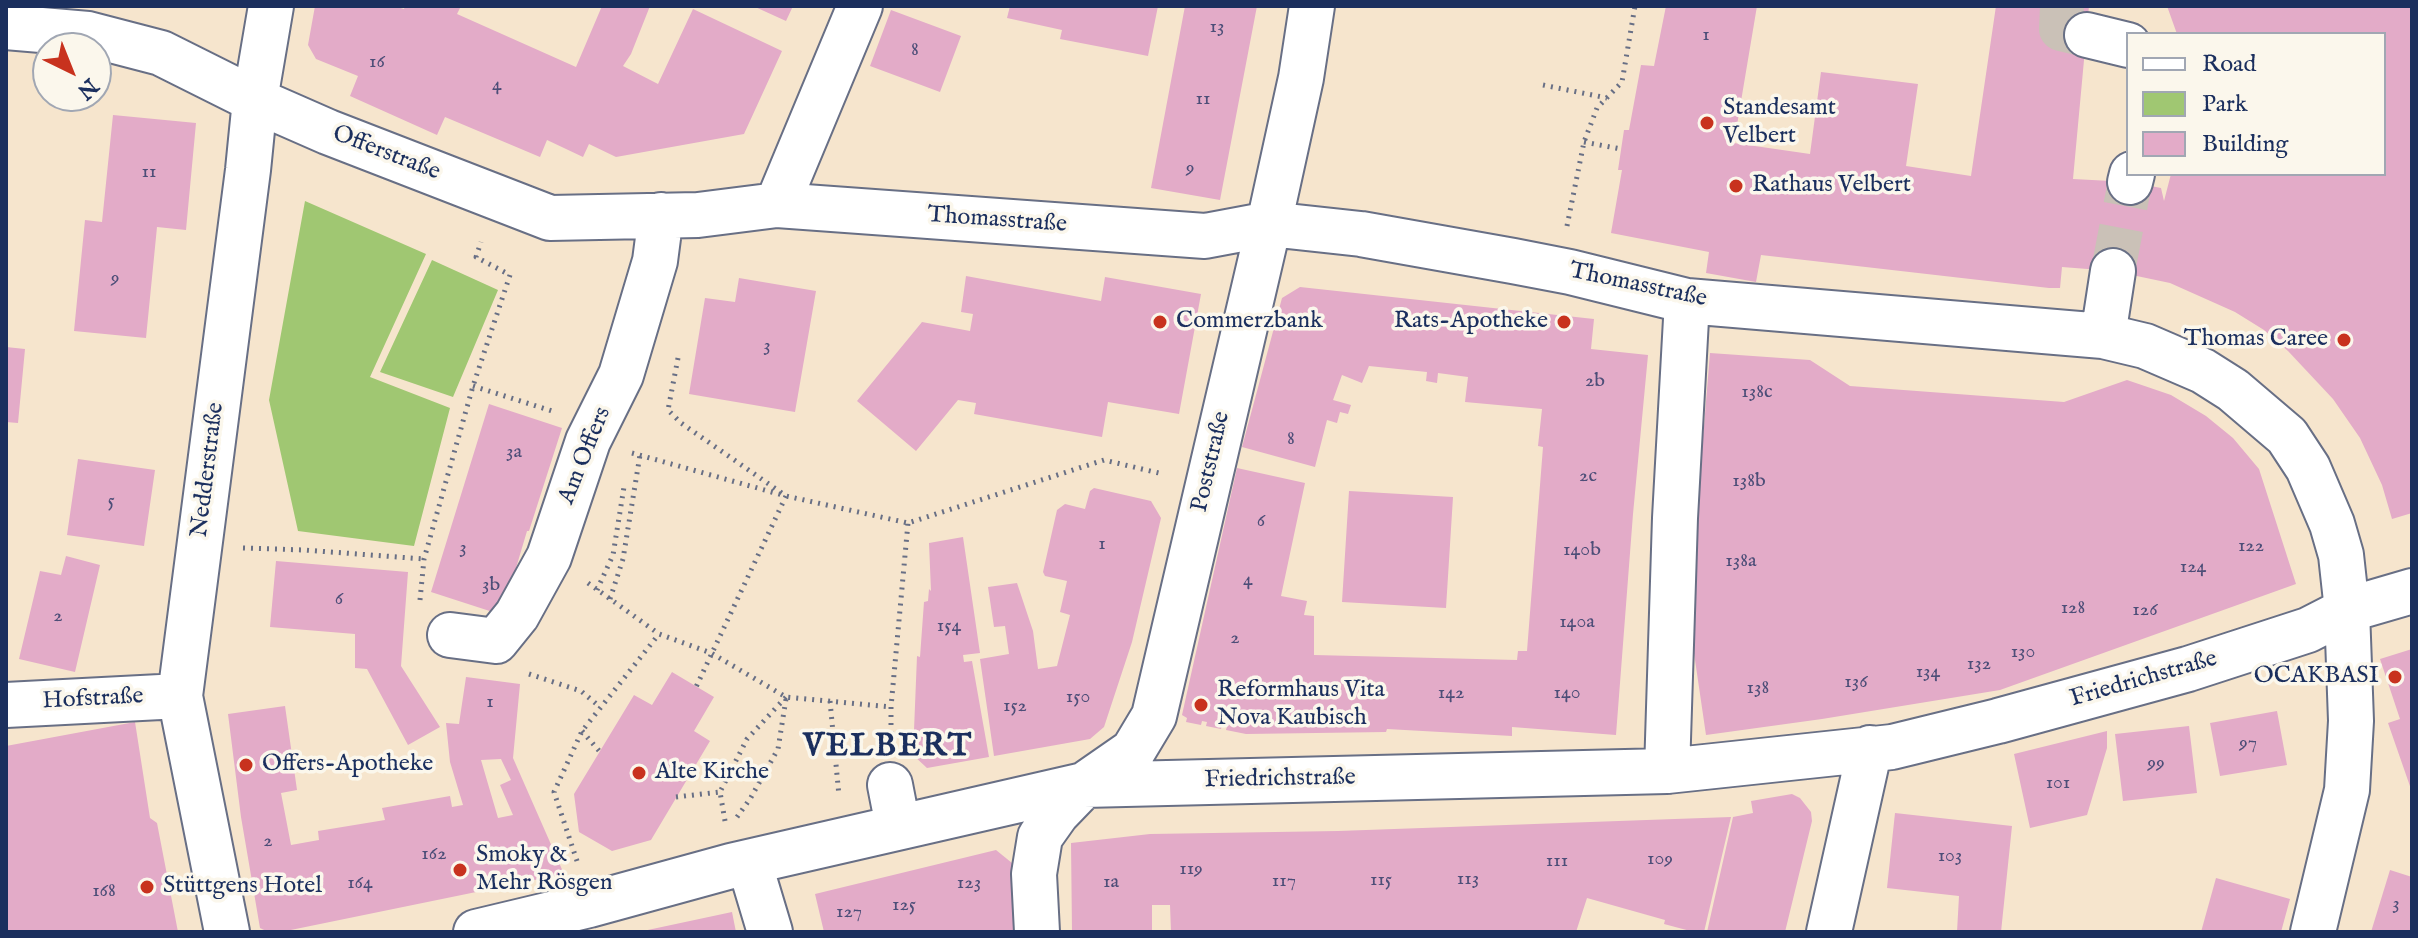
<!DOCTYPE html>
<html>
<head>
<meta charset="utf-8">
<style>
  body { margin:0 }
  #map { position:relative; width:2418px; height:938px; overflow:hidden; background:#f6e5cd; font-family:"IM FELL English",serif }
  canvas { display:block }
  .frame { position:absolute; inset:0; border:8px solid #1b2f5e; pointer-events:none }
  .legend { position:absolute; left:2126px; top:32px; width:260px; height:144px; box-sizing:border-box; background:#fbf7ec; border:2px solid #a1a7b3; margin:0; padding:10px 14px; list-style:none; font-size:24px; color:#1b2f5e }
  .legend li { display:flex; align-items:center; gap:16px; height:40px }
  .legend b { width:40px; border:2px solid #a1a7b3 }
  .north { position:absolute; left:32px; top:32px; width:80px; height:80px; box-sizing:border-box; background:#fbf7ec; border:2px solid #a1a7b3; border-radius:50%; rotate:137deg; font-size:22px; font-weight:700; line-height:32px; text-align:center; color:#1b2f5e }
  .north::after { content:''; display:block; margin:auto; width:28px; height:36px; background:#c8321e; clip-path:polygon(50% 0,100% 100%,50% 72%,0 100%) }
</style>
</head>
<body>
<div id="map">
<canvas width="2418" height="938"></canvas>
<div class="frame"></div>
<ul class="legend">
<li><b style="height:10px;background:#fff"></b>Road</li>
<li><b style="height:22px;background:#a0c772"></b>Park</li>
<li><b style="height:22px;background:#e3abc8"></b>Building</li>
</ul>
<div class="north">N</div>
</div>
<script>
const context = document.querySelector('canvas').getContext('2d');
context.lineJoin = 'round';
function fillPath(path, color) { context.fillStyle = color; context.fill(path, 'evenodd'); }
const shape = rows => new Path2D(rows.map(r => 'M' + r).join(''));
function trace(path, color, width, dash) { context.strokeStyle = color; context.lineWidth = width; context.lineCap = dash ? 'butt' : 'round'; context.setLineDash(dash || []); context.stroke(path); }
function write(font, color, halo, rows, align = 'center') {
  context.font = font + ' "IM FELL English",serif'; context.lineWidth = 7; context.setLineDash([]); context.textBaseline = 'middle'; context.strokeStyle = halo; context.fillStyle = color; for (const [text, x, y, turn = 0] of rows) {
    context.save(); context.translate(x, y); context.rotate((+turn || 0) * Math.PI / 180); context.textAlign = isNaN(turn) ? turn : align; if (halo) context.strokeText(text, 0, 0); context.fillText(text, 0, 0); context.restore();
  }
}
fillPath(shape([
  [305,201,426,254,370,377,450,408,414,546,298,531,269,400],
  [432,260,498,290,453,397,380,372]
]), '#a0c772');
fillPath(shape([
  [315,6,394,6,404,9,405,6,461,6,457,14,576,67,602,6,650,6,631,54,623,66,658,84,693,9,782,51,744,134,616,157,589,144,583,157,547,140,540,157,445,117,437,135,350,96,358,76,316,59,308,45],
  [753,6,793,6,786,21],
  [1010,6,1158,6,1148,56,1060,39,1062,30,1007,18],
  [1185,6,1257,6,1220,200,1151,188],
  [1666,6,1757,6,1734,143,1810,154,1821,72,1918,84,1906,166,1971,176,1996,6,2089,6,2073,179,2130,182,2161,188,2164,201,2171,174,2384,174,2384,34,2177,34,2167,6,2412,6,2412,513,2392,519,2382,485,2360,438,2333,399,2288,351,2264,330,2235,312,2170,283,2113,271,2062,267,2060,288,2049,288,1761,255,1756,282,1706,273,1709,252,1611,233,1622,170,1618,170,1624,130,1629,130,1641,65,1654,66],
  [891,10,961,36,940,92,870,66],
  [113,115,196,123,186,230,157,227,146,338,74,331,85,220,102,222],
  [966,276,1101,301,1105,277,1201,294,1179,414,1108,402,1102,437,974,414,976,403,958,400,916,451,857,401,922,322,970,331,973,314,961,312],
  [739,278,816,291,795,412,689,394,705,298,735,302],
  [1300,287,1594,319,1591,349,1648,355,1633,514,1616,735,1512,727,1512,736,1387,729,1386,732,1246,734,1226,730,1227,726,1222,725,1221,729,1206,726,1207,722,1202,721,1201,725,1186,722,1187,718,1182,715,1237,468,1305,483,1281,596,1307,601,1304,615,1314,616,1314,655,1517,660,1518,651,1527,651,1543,447,1538,446,1542,409,1465,402,1468,377,1438,373,1437,383,1426,381,1427,372,1369,366,1362,383,1342,375,1333,400,1351,405,1348,414,1340,412,1337,423,1327,420,1315,467,1242,447,1282,298],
  [6,347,25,349,18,423,6,422],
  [1710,353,1810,360,1850,386,2064,402,2127,380,2171,395,2206,416,2233,438,2259,469,2296,584,2000,690,1822,719,1706,735,1689,619,1694,517,1704,426],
  [489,404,562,428,529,531,527,531,502,615,431,592],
  [78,459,155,470,144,546,67,535],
  [1094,488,1151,501,1161,518,1132,642,1104,727,1090,739,994,756,980,659,1009,654,1005,626,994,627,988,587,1017,583,1033,631,1038,669,1057,666,1070,615,1060,612,1067,581,1045,576,1043,572,1057,510,1065,504,1085,509,1090,491],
  [1349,491,1453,497,1446,608,1342,602],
  [963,537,980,653,963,655,964,662,972,661,989,757,927,768,913,755,917,656,920,657,924,602,928,601,929,589,931,591,929,543],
  [66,556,100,565,75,672,19,659,40,571,61,575],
  [276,561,408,572,401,666,440,727,408,745,367,669,355,668,355,634,270,627],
  [2412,649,2412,792,2388,723,2400,719,2380,659],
  [672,672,714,697,694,731,710,741,651,840,612,851,579,832,574,794,634,695,652,705],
  [466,677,520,684,513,758,564,874,281,932,268,932,260,928,241,817,228,714,285,706,297,790,281,793,291,845,319,840,318,831,385,820,382,808,450,796,452,807,463,805,450,762,446,723,459,724],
  [501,759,511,780,500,785,513,815,498,818,481,760],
  [2277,711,2287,765,2220,776,2210,723],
  [135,722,150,818,157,823,178,932,6,932,6,746],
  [2189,726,2197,793,2123,801,2115,734],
  [2107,731,2107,748,2087,815,2030,828,2014,754],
  [1792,794,1800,798,1811,812,1812,821,1785,932,1707,932,1733,817,1753,813,1751,801],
  [1895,813,2012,826,2001,932,1957,932,1959,896,1887,888],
  [1731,817,1704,932,1694,932,1664,924,1665,920,1587,898,1576,932,1171,932,1170,905,1152,905,1152,932,1072,932,1071,843,1150,834,1338,831],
  [996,850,1012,863,1014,932,824,932,815,894],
  [2390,870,2412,877,2412,932,2371,932],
  [2216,878,2290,899,2281,932,2201,932],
  [732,912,736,932,643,932,643,931]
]), '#e3abc8');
trace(shape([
  [2062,6,2061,29,2087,35],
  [2113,271,2130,182]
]), '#cac1b7', 44, [44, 22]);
const minor = shape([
  [6,27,88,34,161,53,255,100,328,132,550,218,698,215,777,205,1205,236,1269,224,1361,234,1513,261,1570,272,1687,301,2103,336,2145,346,2203,371,2233,390,2287,436,2308,468,2332,524,2341,555,2347,610,2351,721,2347,790,2313,932],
  [2087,35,2128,45],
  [2130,182,2132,174],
  [777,205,860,6],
  [2103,336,2113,271],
  [450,635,496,641,517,615,549,557,588,441,621,375,655,261,661,215],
  [6,705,180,696],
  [1667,771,1675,518,1687,301],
  [890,785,898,826],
  [749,862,770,932],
  [227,932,180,696,248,170,255,100,271,6],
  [476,932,589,905,731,866,1084,785,1667,771,1892,747,1998,721,2188,669,2308,630,2347,610,2412,591],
  [1037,932,1034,874,1040,837,1057,813,1084,785,1133,751,1154,716,1269,224,1301,78,1312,6],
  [1829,932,1870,748]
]);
trace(minor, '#686f85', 48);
trace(shape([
  [1543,85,1607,98],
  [1584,142,1621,149],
  [1567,226,1584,142,1597,108,1622,82,1635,6],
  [678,358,668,410,681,423,786,496,908,523,1104,460,1163,474],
  [473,386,552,411],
  [632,453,786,496,696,687],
  [243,548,304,550,424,559],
  [588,583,659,634,711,653,786,697,891,707],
  [597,590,613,555,624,487],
  [610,599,623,559,640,455],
  [420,600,424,559,473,386,510,275,476,257,481,242],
  [529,674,581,691,600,707],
  [830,701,839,796],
  [582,731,600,752],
  [891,741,891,707,908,523],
  [676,797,720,792],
  [737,817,750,799,778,749,786,699],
  [725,821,720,792,747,739,786,697],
  [577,861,554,792,582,731,659,634]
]), '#686f85', 5, [2, 6]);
trace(minor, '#fff', 44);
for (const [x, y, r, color] of [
  [1707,123,8,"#c8321e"],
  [1736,186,8,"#c8321e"],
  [1160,322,8,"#c8321e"],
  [1564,322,8,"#c8321e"],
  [2344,340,8,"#c8321e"],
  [2395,677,8,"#c8321e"],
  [1201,705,8,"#c8321e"],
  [246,765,8,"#c8321e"],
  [639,773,8,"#c8321e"],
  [460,870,8,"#c8321e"],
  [147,887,8,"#c8321e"]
]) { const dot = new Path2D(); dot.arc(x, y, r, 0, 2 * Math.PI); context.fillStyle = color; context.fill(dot); trace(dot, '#fbf7ec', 3); }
write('20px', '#4d4e78', null, [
  ["13",1217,28],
  ["1",1706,36],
  ["8",915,51],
  ["16",377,63],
  ["4",497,86],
  ["11",1203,100],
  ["9",1190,169],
  ["11",149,173],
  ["9",115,279],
  ["3",767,347],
  ["2b",1595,382],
  ["138c",1757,393],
  ["8",1291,440],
  ["3a",514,453],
  ["2c",1588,477],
  ["138b",1749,482],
  ["5",111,502],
  ["6",1261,522],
  ["1",1102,545],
  ["122",2251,547],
  ["3",463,549],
  ["140b",1582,551],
  ["138a",1741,562],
  ["124",2193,568],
  ["4",1248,581],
  ["3b",491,586],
  ["6",339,600],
  ["128",2073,609],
  ["126",2145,611],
  ["2",58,617],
  ["140a",1577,623],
  ["154",949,627],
  ["2",1235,639],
  ["130",2023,653],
  ["132",1979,665],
  ["134",1928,673],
  ["136",1856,683],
  ["138",1758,689],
  ["142",1451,694],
  ["140",1567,694],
  ["150",1078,698],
  ["1",490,703],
  ["152",1015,707],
  ["97",2248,744],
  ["99",2156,764],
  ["101",2058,784],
  ["2",268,842],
  ["162",434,855],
  ["103",1950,857],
  ["109",1660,860],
  ["111",1557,862],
  ["119",1191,870],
  ["113",1468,880],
  ["115",1381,881],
  ["117",1284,882],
  ["1a",1111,883],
  ["164",360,884],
  ["123",969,884],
  ["168",104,892],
  ["3",2396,905],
  ["125",904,906],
  ["127",849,913]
]);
write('24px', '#1b2f5e', '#fbf7ec', [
  ["Standesamt",1723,109],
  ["Velbert",1723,137],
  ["Rathaus Velbert",1752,186],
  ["Commerzbank",1176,322],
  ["Rats-Apotheke",1548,322,"right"],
  ["Thomas Caree",2328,340,"right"],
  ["OCAKBASI",2379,677,"right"],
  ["Reformhaus Vita",1217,691],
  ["Nova Kaubisch",1217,719],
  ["Offers-Apotheke",262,765],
  ["Alte Kirche",655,773],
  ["Smoky &",476,856],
  ["Mehr Rösgen",476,884],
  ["Stüttgens Hotel",163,887]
], 'left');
write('24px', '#1b2f5e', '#fbf7ec', [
  ["Offerstraße",386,154,21],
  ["Thomasstraße",997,221,4],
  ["Thomasstraße",1638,286,12],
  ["Am Offers",586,456,-68],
  ["Poststraße",1212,462,-77],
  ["Nedderstraße",209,470,-83],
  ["Friedrichstraße",2144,680,-16],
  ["Hofstraße",93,700,-3],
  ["Friedrichstraße",1280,780,-1]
]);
context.letterSpacing = '2px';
write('bold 32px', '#1b2f5e', '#fbf7ec', [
  ["VELBERT",888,748]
]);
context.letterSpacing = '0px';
</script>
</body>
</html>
